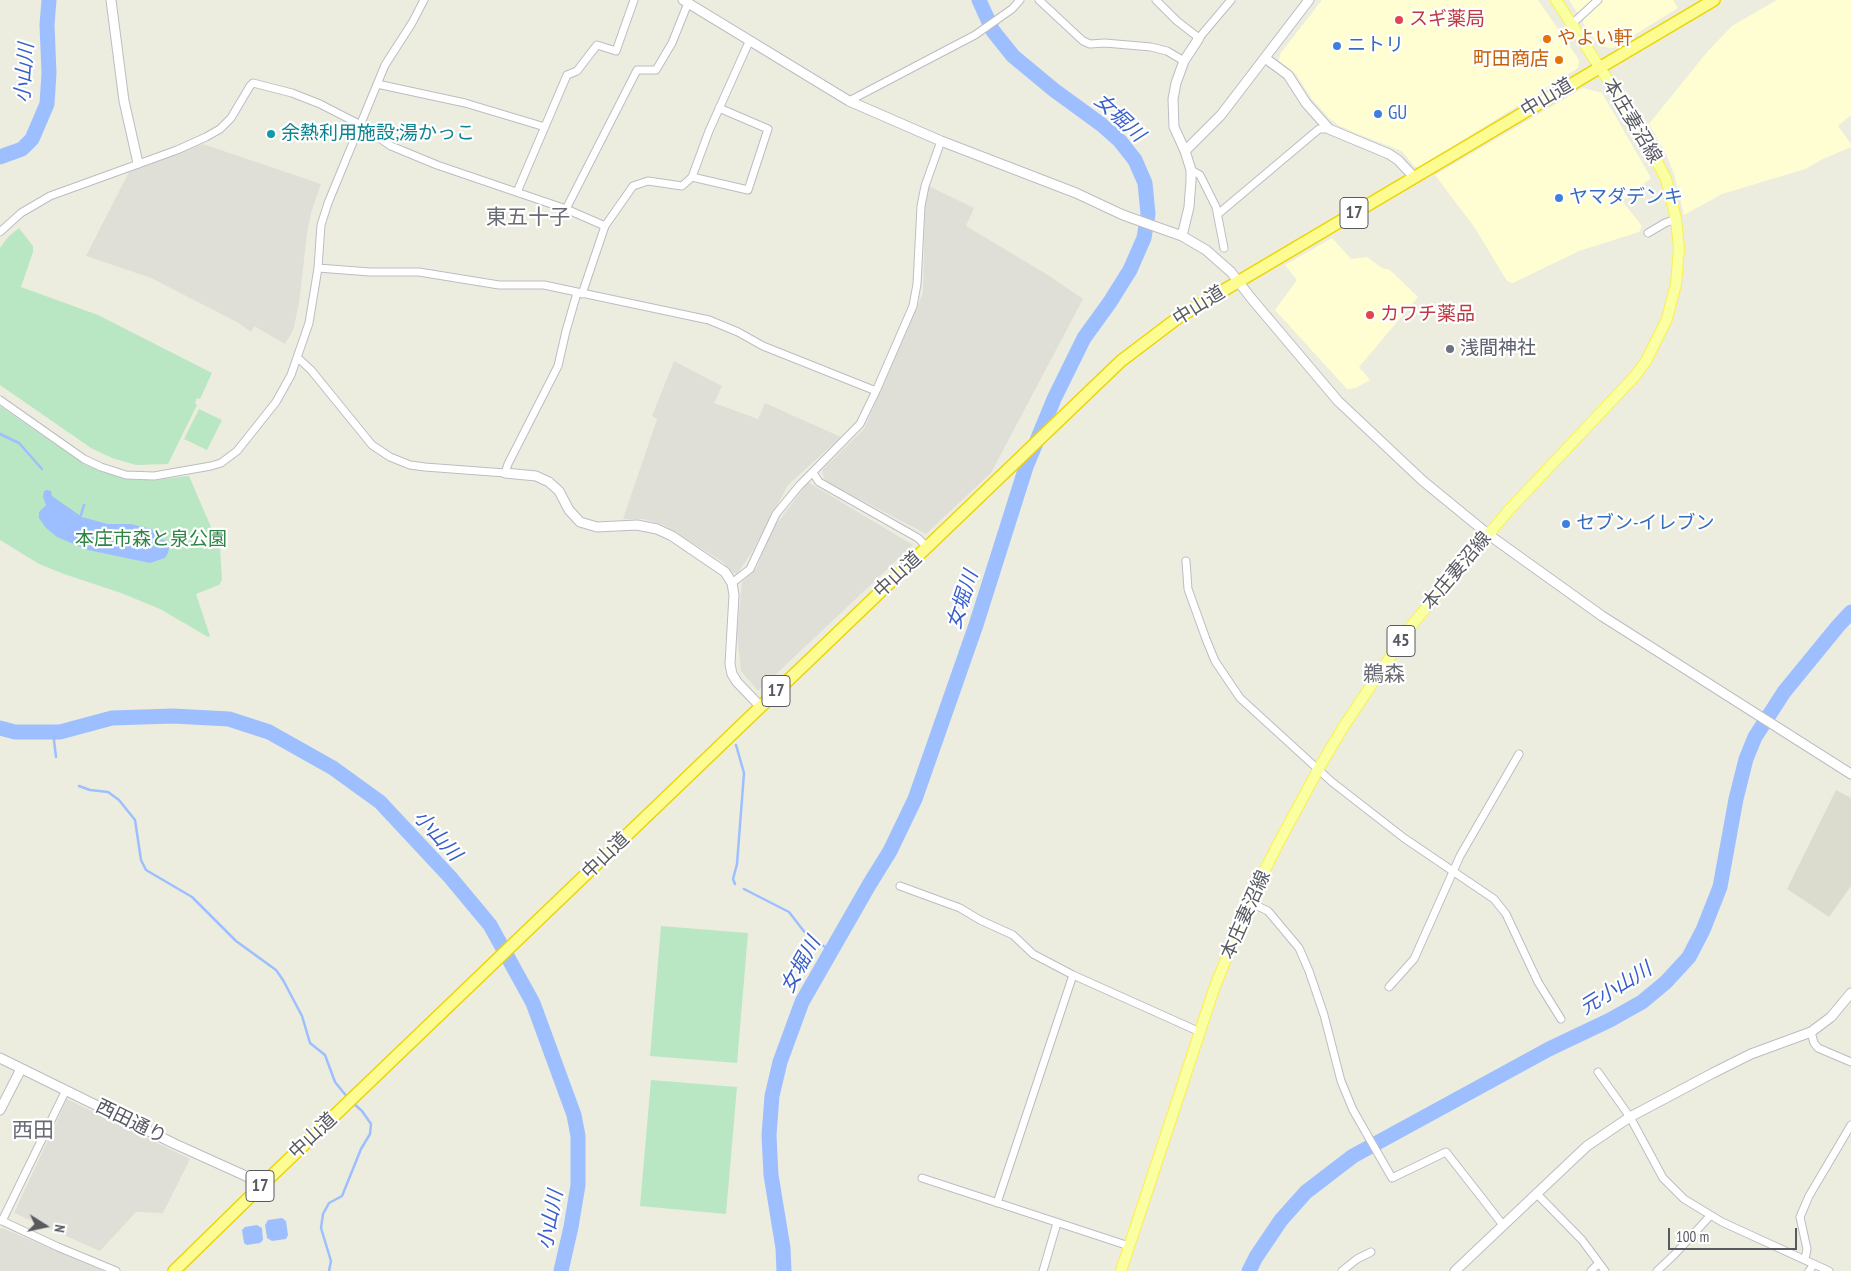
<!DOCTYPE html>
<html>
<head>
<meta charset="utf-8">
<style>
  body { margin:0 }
  #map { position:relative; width:1851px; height:1271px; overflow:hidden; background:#ededdf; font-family:"PT Sans Narrow",sans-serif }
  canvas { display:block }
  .north { position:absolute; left:20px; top:1201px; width:50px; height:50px; -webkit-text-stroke:4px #fff; paint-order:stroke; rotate:100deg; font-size:14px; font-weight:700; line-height:20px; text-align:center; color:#585a62 }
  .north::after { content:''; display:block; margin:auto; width:18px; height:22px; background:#585a62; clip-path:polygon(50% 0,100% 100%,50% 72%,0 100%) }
  .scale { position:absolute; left:1668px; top:1228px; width:129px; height:22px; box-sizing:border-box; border:2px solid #585a62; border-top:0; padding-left:6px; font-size:15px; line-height:18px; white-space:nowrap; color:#585a62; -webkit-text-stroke:4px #fff; paint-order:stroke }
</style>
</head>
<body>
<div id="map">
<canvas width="1851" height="1271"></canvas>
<div class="north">N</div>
<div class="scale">100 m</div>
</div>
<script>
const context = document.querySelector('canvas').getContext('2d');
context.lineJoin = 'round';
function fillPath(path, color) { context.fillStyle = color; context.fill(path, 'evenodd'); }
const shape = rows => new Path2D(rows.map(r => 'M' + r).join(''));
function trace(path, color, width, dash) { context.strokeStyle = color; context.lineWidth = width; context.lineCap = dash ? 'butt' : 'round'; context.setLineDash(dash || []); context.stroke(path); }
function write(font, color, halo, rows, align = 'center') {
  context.font = font + ' "PT Sans Narrow","Noto Sans JP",sans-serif'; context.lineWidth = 4.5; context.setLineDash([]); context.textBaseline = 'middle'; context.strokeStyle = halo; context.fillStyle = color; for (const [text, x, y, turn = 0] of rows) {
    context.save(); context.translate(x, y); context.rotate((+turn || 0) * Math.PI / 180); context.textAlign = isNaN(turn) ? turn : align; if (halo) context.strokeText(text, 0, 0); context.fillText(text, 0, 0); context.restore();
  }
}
fillPath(shape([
  [1322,0,1538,0,1579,60,1578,68,1419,168,1414,166,1402,151,1358,134,1340,126,1329,118,1312,99,1296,74,1279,61,1280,54],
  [1569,0,1593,0,1580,13,1576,11],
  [1603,0,1673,0,1678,8,1613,48,1599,46,1583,23,1584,17],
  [1777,0,1851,0,1851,115,1838,126,1851,144,1851,147,1823,159,1805,169,1722,194,1684,215,1674,174,1666,154,1649,124,1708,51,1732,26],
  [1583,88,1602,93,1651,178,1622,201,1642,226,1639,232,1579,251,1513,283,1507,281,1475,228,1435,175],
  [1332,238,1351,259,1367,257,1382,268,1390,270,1418,297,1359,367,1370,380,1356,388,1347,389,1275,310,1297,280,1285,265]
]), '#fffed2');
fillPath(shape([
  [203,144,321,184,311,213,307,234,299,303,293,331,285,344,254,326,251,332,237,322,151,278,86,256,130,170],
  [929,186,974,208,966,226,1048,275,1083,299,991,473,926,534,825,481,822,470,864,429,923,293,925,198],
  [674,361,722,386,714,403,758,419,765,403,841,437,788,485,752,552,737,574,732,573,723,562,664,525,643,519,623,519,657,419,652,416],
  [808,482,913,545,758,691,741,671,737,632,742,582,757,567,772,530],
  [67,1099,190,1159,163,1213,136,1212,100,1251,14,1213],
  [2,1228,104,1271,0,1271,0,1229]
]), '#e0dfd7');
fillPath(shape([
  [1836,790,1851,798,1851,886,1829,917,1787,889]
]), '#dcdcce');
fillPath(shape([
  [19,228,33,246,33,252,21,287,98,315,212,373,200,399,197,398,195,403,197,405,168,464,136,465,112,458,91,448,0,385,0,248,8,237],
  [0,406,84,464,104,472,126,479,140,480,154,480,189,476,220,548,222,580,219,585,196,594,210,636,208,637,160,609,121,593,64,574,39,564,0,540],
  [199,409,222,420,207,450,184,439],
  [661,926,748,933,737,1063,650,1056],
  [651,1080,737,1087,726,1214,640,1206]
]), '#b9e7c3');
fillPath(shape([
  [47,490,51,491,52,496,82,517,108,524,131,524,151,529,159,534,167,544,169,548,168,553,165,558,150,563,88,550,57,537,46,528,39,518,39,512,46,505,43,497,44,491],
  [282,1218,286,1221,288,1235,286,1239,272,1241,267,1238,265,1225,268,1220],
  [257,1225,262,1228,263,1240,260,1243,247,1245,244,1243,242,1230,245,1227]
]), '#9dbfff');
trace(shape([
  [0,434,19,443,42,469],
  [80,518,84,505],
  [53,732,56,757],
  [79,786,90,790,108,792,119,800,135,820,141,860,146,870,192,897,236,941,276,970,283,980,302,1016,310,1043,325,1055,335,1082,348,1098],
  [735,884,733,879,737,864,744,773,736,745],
  [744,889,789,912,806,934,831,951],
  [329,1271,331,1261,321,1228,323,1214,329,1203,342,1196,361,1149,370,1134,371,1124,362,1111,352,1102]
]), '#9dbfff', 2.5);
trace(shape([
  [0,157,22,149,32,139,47,104,49,73,47,25,49,0],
  [0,728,15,732,60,732,112,718,173,716,229,719,269,732,333,768,380,802,450,877,490,925,533,1003,574,1115,578,1136,578,1185,571,1227,561,1271],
  [784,1271,783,1248,771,1175,769,1135,772,1096,780,1062,802,1002,869,885,890,851,915,799,976,625,1026,467,1054,399,1084,338,1110,302,1130,270,1144,238,1148,214,1145,183,1135,160,1120,141,1102,125,1054,90,1013,56,993,31,979,0],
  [1249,1271,1256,1257,1281,1220,1306,1192,1353,1156,1549,1049,1610,1020,1642,1002,1666,982,1689,957,1703,930,1720,887,1736,799,1746,759,1755,737,1784,692,1838,626,1851,612]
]), '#9dbfff', 15);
const minor = shape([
  [1039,0,1083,41,1090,44,1105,43,1151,47,1167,51,1184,61],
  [1156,0,1177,21,1199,38,1231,0],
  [1572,24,1598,0],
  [377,84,465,103,545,127],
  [849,101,975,35,1012,9,1020,0],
  [1191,170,1200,175,1216,207,1224,248],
  [692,177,748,190,768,129,719,108],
  [517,192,567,75,577,71,597,45,616,51,634,0],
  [566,209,637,70,656,70,672,43,688,3],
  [1218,214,1319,129,1329,129],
  [0,232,21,213,50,196,177,150,206,137,220,129,231,118,250,86,253,83,292,93,320,104,359,124,391,146,437,165,566,209,605,226],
  [1648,233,1665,223,1676,219],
  [318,268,370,272,419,272,499,285,544,285,709,320,738,332,763,346,876,391],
  [582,294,605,226,633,186,648,181,682,186,692,177,709,131,749,42],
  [298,358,311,370,372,445,390,457,410,465,425,467,505,473,508,464,558,366,566,331,577,293],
  [0,400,84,459,101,467,126,475,154,476,211,466,221,463,237,451,276,402,291,375,309,323,318,268,321,225,328,203,385,65,412,23,424,0],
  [813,473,819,482,918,538,927,547],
  [1186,561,1188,589,1206,639,1215,661,1240,698,1332,782,1404,838,1494,899,1506,914,1538,982,1561,1019],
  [732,583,750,569,776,514,799,486,860,424,876,391,913,306,917,284,921,206,925,186,941,141],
  [900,886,960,908,980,920,1013,935,1033,954,1073,975,1200,1032],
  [1249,902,1268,911,1299,948,1309,971,1324,1015,1341,1081,1353,1110,1392,1178,1446,1152,1503,1225],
  [1389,987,1414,959,1460,856,1519,754],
  [1811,1032,1814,1043,1818,1048,1851,1062],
  [1598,1072,1630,1117,1663,1178,1684,1199,1722,1222,1829,1271],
  [922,1178,1129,1246],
  [1536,1193,1582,1240,1605,1271],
  [997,1203,1073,975],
  [0,1220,58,1247,116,1271],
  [2,1221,66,1090],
  [1805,1259,1807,1249,1800,1217,1809,1196,1851,1125],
  [1043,1271,1057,1223],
  [1342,1271,1357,1259,1371,1252],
  [1591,1271,1599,1263],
  [1657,1271,1675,1254,1710,1216],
  [1809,1271,1814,1264]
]);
const tertiary = shape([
  [111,0,124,101,138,163],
  [683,0,849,101,941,141,1076,193,1123,215,1182,236,1206,250,1231,272,1251,298,1338,401,1423,481,1489,535,1602,616,1851,774],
  [1265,58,1288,75,1306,103,1329,129,1389,154,1398,160,1414,177],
  [1185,151,1221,115,1309,0],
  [1182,236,1189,207,1191,181,1191,170,1185,151,1174,127,1173,99,1176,83,1184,61,1199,38],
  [505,473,536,476,549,482,559,491,569,510,580,522,597,527,637,525,657,529,672,536,725,572,732,583,734,595,730,664,732,674,737,682,760,706],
  [0,1058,175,1144,248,1177,261,1186],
  [0,1110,21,1069],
  [1455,1271,1587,1146,1630,1117,1713,1073,1751,1054,1811,1032,1831,1017,1851,993]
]);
const primary = shape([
  [1121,1271,1214,989,1249,902,1278,844,1319,768,1344,726,1411,626,1509,510,1635,376,1646,361,1667,319,1676,284,1679,248,1676,219,1666,179,1641,131,1556,0]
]);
const trunk = shape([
  [174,1271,261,1186,1121,361,1179,317,1209,299,1714,0]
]);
trace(minor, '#bcbdc4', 9);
trace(tertiary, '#bcbdc4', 11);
trace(primary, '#fbf04a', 12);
trace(trunk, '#ecd500', 14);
trace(minor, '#fff', 7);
trace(tertiary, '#fff', 9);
trace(primary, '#faffa2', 10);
trace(trunk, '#fcfc93', 11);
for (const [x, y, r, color] of [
  [1399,20,5,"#e0444e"],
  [1547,39,5,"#e8710a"],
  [1337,46,5,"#3f7fe0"],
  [1559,60,5,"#e8710a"],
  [1378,114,5,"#3f7fe0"],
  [271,134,5,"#0f9aa8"],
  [1559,198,5,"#3f7fe0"],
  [1370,315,5,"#e0444e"],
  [1450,349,5,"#6b7280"],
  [1566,524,5,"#3f7fe0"]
]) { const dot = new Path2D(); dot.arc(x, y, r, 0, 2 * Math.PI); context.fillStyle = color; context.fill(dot); trace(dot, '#fff', 2); }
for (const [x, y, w] of [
  [1354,213,28],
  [1401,641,28],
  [776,691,28],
  [260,1186,28]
]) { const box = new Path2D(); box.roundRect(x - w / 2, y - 15.5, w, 31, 4); context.fillStyle = '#fff'; context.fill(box); trace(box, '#585a62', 1); }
write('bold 18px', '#585a62', null, [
  ["17",1354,213],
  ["45",1401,641],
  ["17",776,691],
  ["17",260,1186]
]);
write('19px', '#be3a42', '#fff', [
  ["スギ薬局",1409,20],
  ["カワチ薬品",1380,315]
], 'left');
write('19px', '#c56008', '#fff', [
  ["やよい軒",1557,39],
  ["町田商店",1549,60,"right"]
], 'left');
write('19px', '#366cbe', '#fff', [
  ["ニトリ",1347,46],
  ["GU",1388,114],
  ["ヤマダデンキ",1569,198],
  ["セブン-イレブン",1576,524]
], 'left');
write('19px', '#585a62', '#fff', [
  ["中山道",1547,98,-31],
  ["本庄妻沼線",1632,121,59],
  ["中山道",1199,306,-32],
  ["本庄妻沼線",1457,571,-50],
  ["中山道",898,575,-43],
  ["中山道",606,856,-44],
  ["本庄妻沼線",1246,915,-66],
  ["西田通り",131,1122,26],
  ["中山道",313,1136,-43]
]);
write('19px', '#0d838f', '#fff', [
  ["余熱利用施設;湯かっこ",281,134]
], 'left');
write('19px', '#5b616d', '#fff', [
  ["浅間神社",1460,349]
], 'left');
write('19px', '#2e8444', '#fff', [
  ["本庄市森と泉公園",151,540]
]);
write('italic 20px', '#385fca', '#fff', [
  ["小山川",25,73,-86],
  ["女堀川",1119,118,43],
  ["女堀川",963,600,-72],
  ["小山川",437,836,48],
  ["女堀川",801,965,-61],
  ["元小山川",1616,989,-32],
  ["小山川",551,1220,-79]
]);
write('21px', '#696c74', '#fff', [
  ["東五十子",528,218],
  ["鵜森",1384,675],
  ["西田",33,1131]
]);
</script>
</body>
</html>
